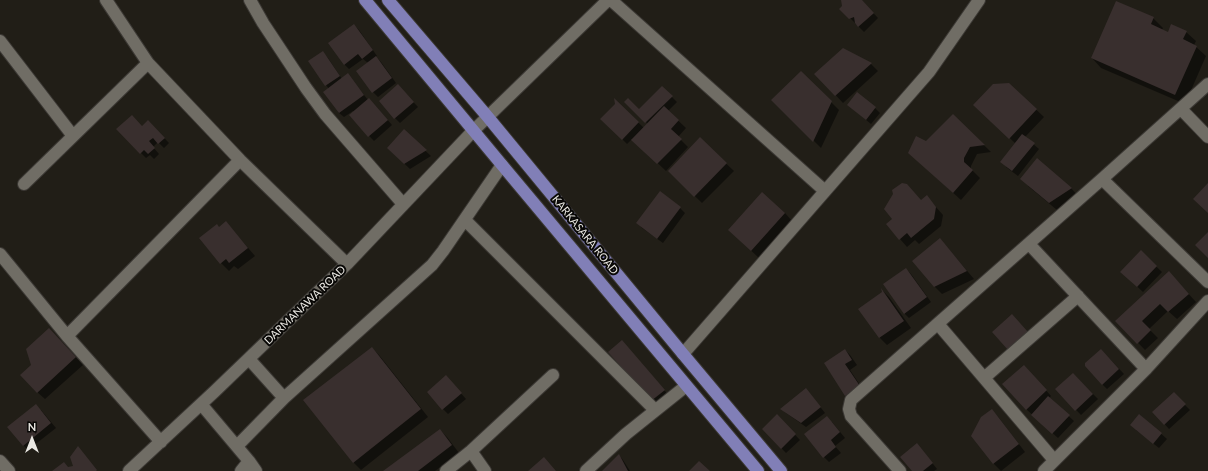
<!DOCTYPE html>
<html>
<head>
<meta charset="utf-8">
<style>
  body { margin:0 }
  #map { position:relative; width:1208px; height:471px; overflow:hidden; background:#211e17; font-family:Lato,sans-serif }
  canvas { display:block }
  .north { position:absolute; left:12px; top:419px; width:40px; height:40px; -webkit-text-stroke:3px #090806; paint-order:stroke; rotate:0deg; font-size:11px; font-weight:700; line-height:16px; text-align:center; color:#eae8e3 }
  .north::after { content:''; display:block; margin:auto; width:14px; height:18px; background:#eae8e3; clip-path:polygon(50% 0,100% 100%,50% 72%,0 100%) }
</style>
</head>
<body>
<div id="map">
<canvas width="1208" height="471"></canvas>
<div class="north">N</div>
</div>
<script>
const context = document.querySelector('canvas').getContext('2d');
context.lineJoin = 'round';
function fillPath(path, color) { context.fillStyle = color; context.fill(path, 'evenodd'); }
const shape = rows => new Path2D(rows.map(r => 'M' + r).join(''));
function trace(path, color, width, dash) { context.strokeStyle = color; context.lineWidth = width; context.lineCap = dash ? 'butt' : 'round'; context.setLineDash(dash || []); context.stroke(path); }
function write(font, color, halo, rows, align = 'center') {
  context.font = font + ' Lato,sans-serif'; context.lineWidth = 4; context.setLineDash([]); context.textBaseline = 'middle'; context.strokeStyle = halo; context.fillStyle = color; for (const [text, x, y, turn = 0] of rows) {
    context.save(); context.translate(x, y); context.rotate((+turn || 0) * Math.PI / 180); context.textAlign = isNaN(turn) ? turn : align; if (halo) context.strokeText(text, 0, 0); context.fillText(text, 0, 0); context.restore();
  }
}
fillPath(shape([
  [842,0,861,0,878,18,864,32,841,9,843,7],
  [1153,18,1163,28,1162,30,1168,33,1186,32,1196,41,1194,45,1206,56,1185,104,1101,68,1092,58],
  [354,25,359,30,377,56,376,57,381,62,396,83,378,97,373,92,368,63,363,59,349,69,344,64],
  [843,49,871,64,878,71,843,103,816,74],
  [323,53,328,58,342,79,348,75,368,100,374,104,392,125,374,141,350,116,354,113,353,111,344,117,339,113,329,89,309,62],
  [801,72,839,110,821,148,773,100],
  [1009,84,1044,117,1025,137,1039,149,1018,176,1006,167,1016,144,982,112],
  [662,87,677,102,668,111,686,128,678,137,688,147,666,171,632,139,627,144,602,119,616,104,616,101,644,128,648,124,625,102,639,110],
  [403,91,418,107,400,123,395,118],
  [848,105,875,108,880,113,871,124],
  [953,115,991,152,977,154,971,166,971,169,980,178,961,200,917,160,926,142],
  [148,121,169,143,164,148,158,142,153,147,159,154,154,159,150,155,146,158,118,130,142,127],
  [404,131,431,156,410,169,388,148],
  [700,139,734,171,702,203,669,171],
  [1028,186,1071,188,1078,196,1057,210],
  [894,194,921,201,927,197,943,215,941,226,919,244,915,240,907,247,887,224,894,219],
  [680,208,685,213,663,243,642,228,638,223],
  [785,213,792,221,759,258,729,230],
  [226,222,255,256,238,269,234,266,229,271,221,263,201,238,219,228],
  [940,239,974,279,942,294,934,286],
  [1141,252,1162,272,1143,292,1127,277],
  [906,269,911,274,931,302,909,318,904,313],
  [1176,280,1196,302,1177,319,1168,311,1149,329,1158,338,1145,350,1117,321],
  [883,291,889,297,911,328,887,345,880,338,859,309,883,292],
  [56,336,83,365,45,399,37,392,32,366],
  [372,348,379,355,428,417,361,470,353,462],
  [629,349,671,398,659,408,609,352],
  [845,350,850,355,857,365,850,370,864,391,851,400,846,395,825,364],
  [1106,355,1124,374,1107,389,1102,384],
  [1029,371,1051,396,1049,398,1074,421,1058,438,1026,409],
  [1073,374,1098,399,1081,415,1057,390],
  [451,382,466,399,448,414,443,409],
  [1174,394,1190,410,1169,429,1154,412],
  [811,395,825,413,806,427,786,413,782,409],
  [41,410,56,428,28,450,23,445],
  [992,410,999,418,1025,452,1001,471,993,463],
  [1140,415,1167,439,1159,448,1136,430],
  [777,416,800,440,786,453,763,429],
  [832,422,845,438,835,446,841,453,829,462,824,457],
  [440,430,447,437,459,453,435,471,385,471],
  [922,450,937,469,934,471,913,471],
  [619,455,623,460,630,471,603,471]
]), '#0007');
fillPath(shape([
  [841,0,862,0,874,13,858,27,855,23,854,17,849,19,839,9,842,6],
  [1116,1,1154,17,1151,24,1168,32,1171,24,1187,31,1183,39,1197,46,1175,95,1091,58],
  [354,24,373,50,362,59,358,54,344,65,328,43],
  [843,48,872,63,835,96,814,74],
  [323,51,340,76,325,86,308,61],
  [376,56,392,78,372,93,356,71],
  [801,71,832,101,813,142,771,100],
  [348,73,364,95,339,113,323,92],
  [1009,83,1037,109,1009,139,973,105,993,84],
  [398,84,414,102,394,119,379,101],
  [662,86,673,96,645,123,624,102,628,98,639,109],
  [857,92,876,107,866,120,847,105],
  [369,98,388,120,368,137,349,115],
  [614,98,639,122,622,140,600,119,615,104],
  [664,106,679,120,671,129,682,139,657,164,631,140],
  [953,114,985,145,970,147,964,158,964,162,973,170,953,193,908,153,916,136,926,141],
  [132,115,142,126,148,120,165,138,158,144,153,138,149,141,155,148,148,154,144,150,140,154,116,129],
  [404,129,427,150,404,164,387,148],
  [1022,134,1035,143,1012,171,1000,162],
  [700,137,727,163,694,197,668,171],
  [1037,158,1072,188,1049,203,1020,179],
  [902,183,907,184,921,200,927,195,936,207,934,219,911,238,907,233,899,240,886,224,892,219,884,209,893,194,892,190],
  [1208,183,1208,213,1193,199],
  [660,191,681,207,657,239,636,223],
  [762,192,785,213,751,251,728,230],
  [226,221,248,248,229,263,226,259,220,264,199,238,217,224,219,227],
  [1208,232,1208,258,1195,245],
  [940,238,967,271,934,287,912,261],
  [1141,250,1157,266,1137,287,1120,272],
  [906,268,927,297,904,314,883,284],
  [1169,271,1189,294,1168,312,1160,304,1142,321,1151,330,1137,344,1115,321],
  [881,288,904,321,879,338,858,309,882,292],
  [1012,314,1028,332,1008,350,992,332],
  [49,328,76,357,37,393,20,375,31,365,26,349],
  [622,340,665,390,651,401,608,352],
  [372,347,421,409,353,463,303,400],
  [845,349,852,360,845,364,860,386,845,396,824,363],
  [1101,349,1119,369,1102,385,1085,366,1085,363],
  [1024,365,1047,390,1026,410,1002,384],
  [1073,373,1093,394,1075,411,1055,389],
  [446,375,462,393,442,410,427,392],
  [806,388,821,407,801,423,780,409],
  [1174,392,1186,404,1164,425,1152,412],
  [1048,396,1070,415,1052,434,1031,415],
  [36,404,51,423,23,446,7,427],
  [992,409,1019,444,993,464,971,436,981,417],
  [777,414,796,434,781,449,762,429],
  [1139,414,1162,433,1153,444,1130,425],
  [827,416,840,432,831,440,836,447,823,458,804,434],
  [440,429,452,445,418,471,383,471],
  [917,443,933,463,923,471,912,471,900,457],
  [78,446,97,470,96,471,52,471,64,462,68,467,73,466,70,457],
  [619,454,628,471,602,471],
  [544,457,556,471,528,471],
  [699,461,710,471,689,471]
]), '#392f2e');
const minor = shape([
  [106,0,148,63,240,160,347,264],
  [250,0,263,23,306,88,325,114,403,204],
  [611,0,825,191],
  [0,41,73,136],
  [1181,109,1208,137],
  [1102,179,1208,282],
  [24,184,148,63],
  [465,220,655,410],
  [1029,244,1146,369],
  [0,254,67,336,161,442],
  [938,324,1054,460],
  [67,336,240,160],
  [683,354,929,72,979,0],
  [249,359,284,398],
  [984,378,1078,296],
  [201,404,249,461,256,471],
  [237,446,284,398,432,265,443,251,502,165],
  [471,451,485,471],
  [0,461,9,471],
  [129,471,214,392,347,264,473,131,608,0],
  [241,471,249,461],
  [446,471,471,451,553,375],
  [586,471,626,434,686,386],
  [900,471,851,416,849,409,851,400,1102,179,1208,84],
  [1044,471,1146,369,1208,301]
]);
const major = shape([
  [365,0,502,165,758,471],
  [388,0,487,116,683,354,781,471]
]);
trace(minor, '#3c3935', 14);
trace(major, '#3c3935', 14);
trace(minor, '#706d65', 12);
trace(major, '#817fb7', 12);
write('11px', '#eae8e3', '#090806', [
  ["KARKASARA ROAD",585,235,51],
  ["DARMANAWA ROAD",305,305,-44]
]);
</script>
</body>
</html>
